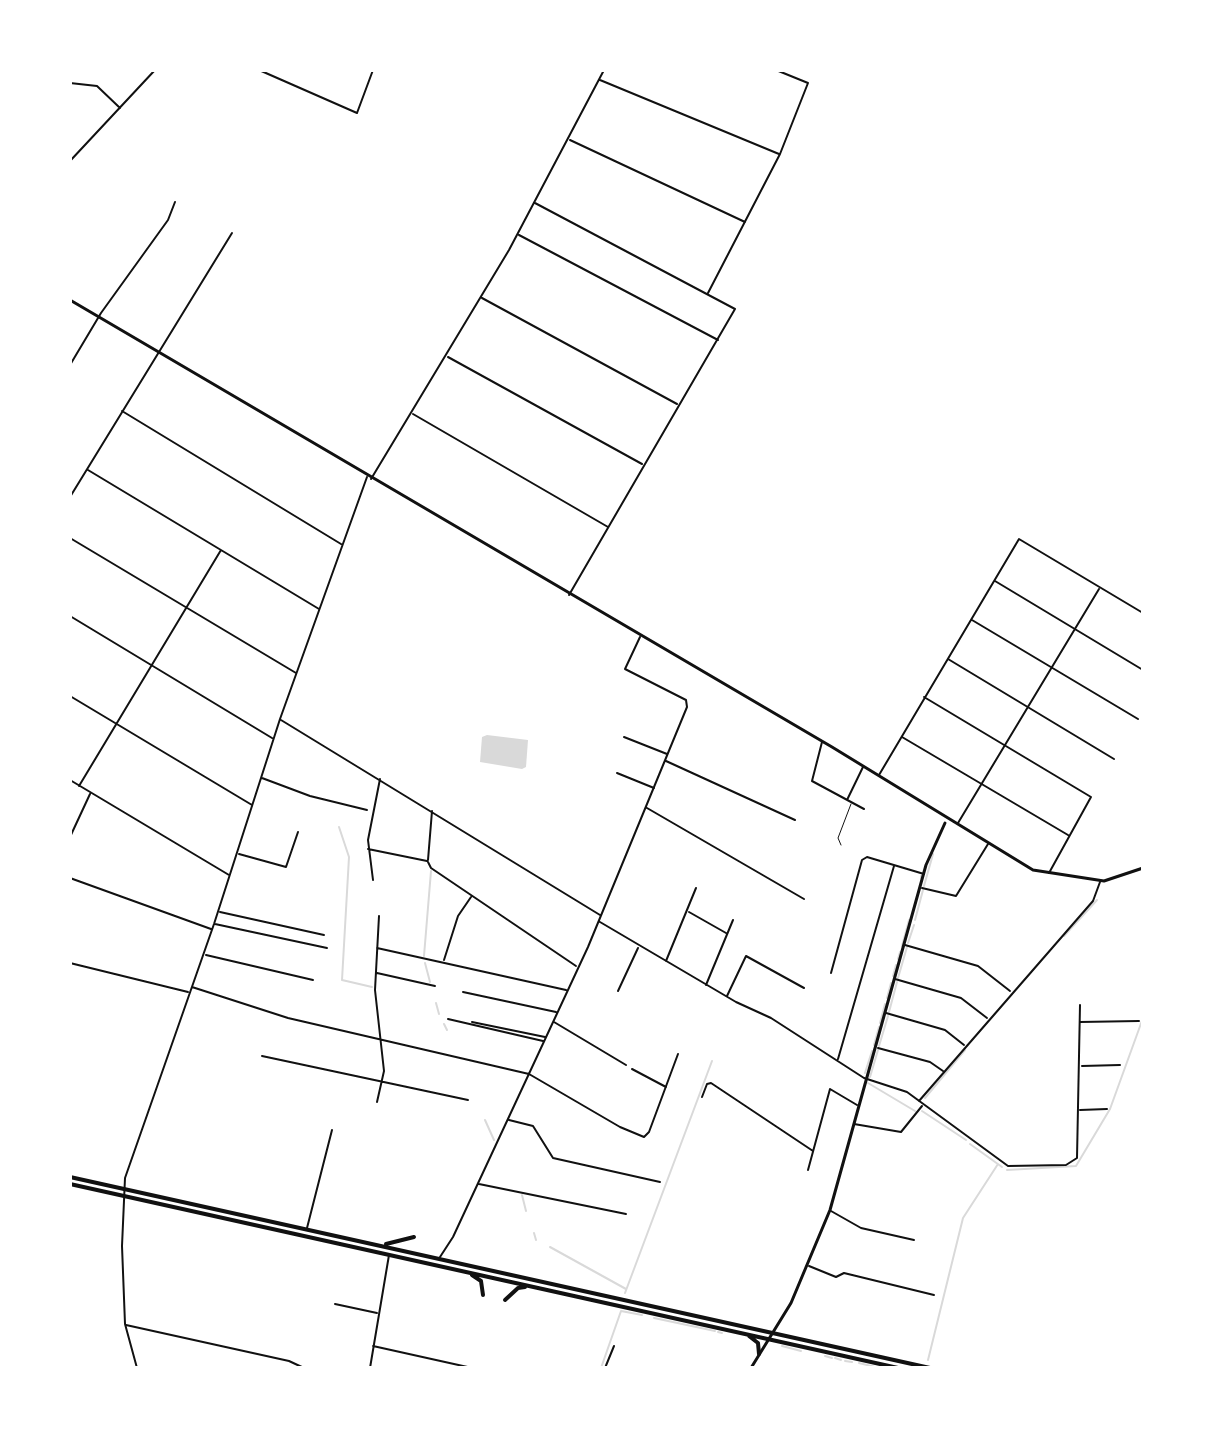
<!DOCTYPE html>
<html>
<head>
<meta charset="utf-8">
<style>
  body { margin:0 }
  #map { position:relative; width:1213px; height:1438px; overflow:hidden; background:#fff; font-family:Cabin,sans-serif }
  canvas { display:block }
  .frame { position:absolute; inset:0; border:72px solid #fff; pointer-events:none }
</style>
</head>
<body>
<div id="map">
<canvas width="1213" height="1438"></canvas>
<div class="frame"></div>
</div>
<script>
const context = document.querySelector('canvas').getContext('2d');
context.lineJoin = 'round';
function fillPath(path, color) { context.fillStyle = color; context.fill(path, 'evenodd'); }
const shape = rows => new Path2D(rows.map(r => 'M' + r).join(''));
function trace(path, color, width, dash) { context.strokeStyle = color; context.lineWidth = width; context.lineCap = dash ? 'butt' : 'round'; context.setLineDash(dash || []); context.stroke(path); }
fillPath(shape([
  [487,735,528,740,526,767,522,769,480,762,482,737]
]), '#d9d9d9');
trace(shape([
  [339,827,349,857,342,980,372,987],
  [921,878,921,876],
  [924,886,933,854],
  [915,920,923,890],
  [1064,936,1097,900],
  [908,943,914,925],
  [902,946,909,920],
  [424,956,431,871],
  [898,959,900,952],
  [425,963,430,982],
  [893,976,896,965],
  [898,978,907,947],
  [887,998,891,983],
  [436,1003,439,1014],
  [889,1012,897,982],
  [880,1023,885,1004],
  [444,1024,447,1030],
  [874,1045,879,1027],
  [879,1046,888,1016],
  [865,1073,872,1051],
  [870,1077,878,1050],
  [868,1083,915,1111],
  [925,1098,965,1050],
  [922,1111,966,1140],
  [485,1120,494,1140],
  [970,1144,1002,1167],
  [1007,1170,1076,1166,1110,1109,1143,1018],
  [522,1195,526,1211],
  [534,1233,536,1240],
  [550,1247,626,1289],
  [625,1293,712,1061],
  [654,1318,715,1331],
  [718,1332,722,1333],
  [782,1346,801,1351],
  [825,1356,832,1358],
  [835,1358,841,1360],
  [928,1360,963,1218,998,1164],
  [845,1361,852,1362],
  [859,1363,879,1368],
  [601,1368,621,1311,642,1315]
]), '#d9d9d9', 2);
trace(shape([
  [841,845,838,838,851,804]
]), '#111', 1);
trace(shape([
  [259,70,357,113,373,70],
  [600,80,779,154],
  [70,83,97,86,120,108],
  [570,140,745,222],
  [70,161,155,70],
  [535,203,735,309,569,595],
  [519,235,718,340],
  [708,293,780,154,808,83,776,70],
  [482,298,677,404],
  [448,357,642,464],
  [70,365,101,313,168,220,175,202],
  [122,411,341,544],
  [413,414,608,527],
  [88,470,319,609],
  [371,479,509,250,604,70],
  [70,497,232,233],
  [70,538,296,673],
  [995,581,1143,670],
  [70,616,272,738],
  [972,620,1138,719],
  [948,659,1114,759],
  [70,696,252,805],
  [924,697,1091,797,1049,873],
  [281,720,600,915],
  [624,737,667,754],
  [902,737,1068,835],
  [822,742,812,781,864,809],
  [666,761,795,820],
  [617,773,654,788],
  [879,775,1019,539,1143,613],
  [262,778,310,796,367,810],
  [70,780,229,875],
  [79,786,221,550],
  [847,800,863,767],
  [647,808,804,899],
  [958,823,1099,589],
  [70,837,90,794],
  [368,849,427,861],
  [239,854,286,867,298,832],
  [428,860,432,811],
  [428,862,431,868,576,966],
  [70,878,211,929],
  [373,880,368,840,380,779],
  [922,888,956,896,988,844],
  [220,912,324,935],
  [689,912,726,933],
  [600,922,736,1002,771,1018,864,1078,907,1092,1008,1166,1066,1165,1077,1158,1080,1005],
  [215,924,327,948],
  [905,945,978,966,1010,991],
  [377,948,566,990],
  [206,955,313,980],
  [444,960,458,916,471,897],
  [666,961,696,888],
  [70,963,188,992],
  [377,973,435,986],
  [831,973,862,860,867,857,924,874],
  [895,979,961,998,987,1018],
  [706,985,733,920],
  [192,987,288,1018,529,1074,620,1127,644,1137,649,1132,678,1054],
  [618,991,638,948],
  [463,992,556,1012],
  [727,996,746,956,804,988],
  [886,1013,945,1030,964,1045],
  [448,1019,543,1041],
  [472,1022,545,1037],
  [554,1022,626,1065],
  [1080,1022,1139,1021],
  [878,1048,930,1062,943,1071],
  [262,1056,468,1100],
  [838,1059,894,866],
  [1082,1066,1120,1065],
  [632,1069,666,1087],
  [702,1097,707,1084,711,1083,813,1151],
  [919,1101,1093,901,1100,882],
  [377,1102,384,1071,375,990,379,916],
  [1080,1110,1107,1109],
  [509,1120,533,1126,553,1158,660,1182],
  [854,1124,901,1132,922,1106],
  [808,1170,830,1089,857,1105],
  [479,1184,626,1214],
  [831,1211,861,1228,914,1240],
  [307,1228,332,1130],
  [440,1257,453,1237,588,947,687,707,686,700,625,669,640,637],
  [809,1266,836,1277,844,1273,934,1295],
  [335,1304,377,1313],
  [126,1325,289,1361,304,1368],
  [373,1346,472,1368],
  [137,1368,125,1324,122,1246,125,1178,214,924,280,719,367,477],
  [370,1368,389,1255],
  [605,1368,614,1346]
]), '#111', 2);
trace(shape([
  [70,300,832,747,1033,870,1104,881,1143,868],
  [751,1368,791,1303,830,1210,926,865,945,823]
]), '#111', 3);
trace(shape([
  [70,1177,930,1368],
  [70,1184,898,1368],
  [386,1244,414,1237],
  [472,1275,481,1281,483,1295],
  [505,1300,518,1288,525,1287],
  [749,1336,758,1343,759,1354]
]), '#111', 4);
</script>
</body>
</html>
